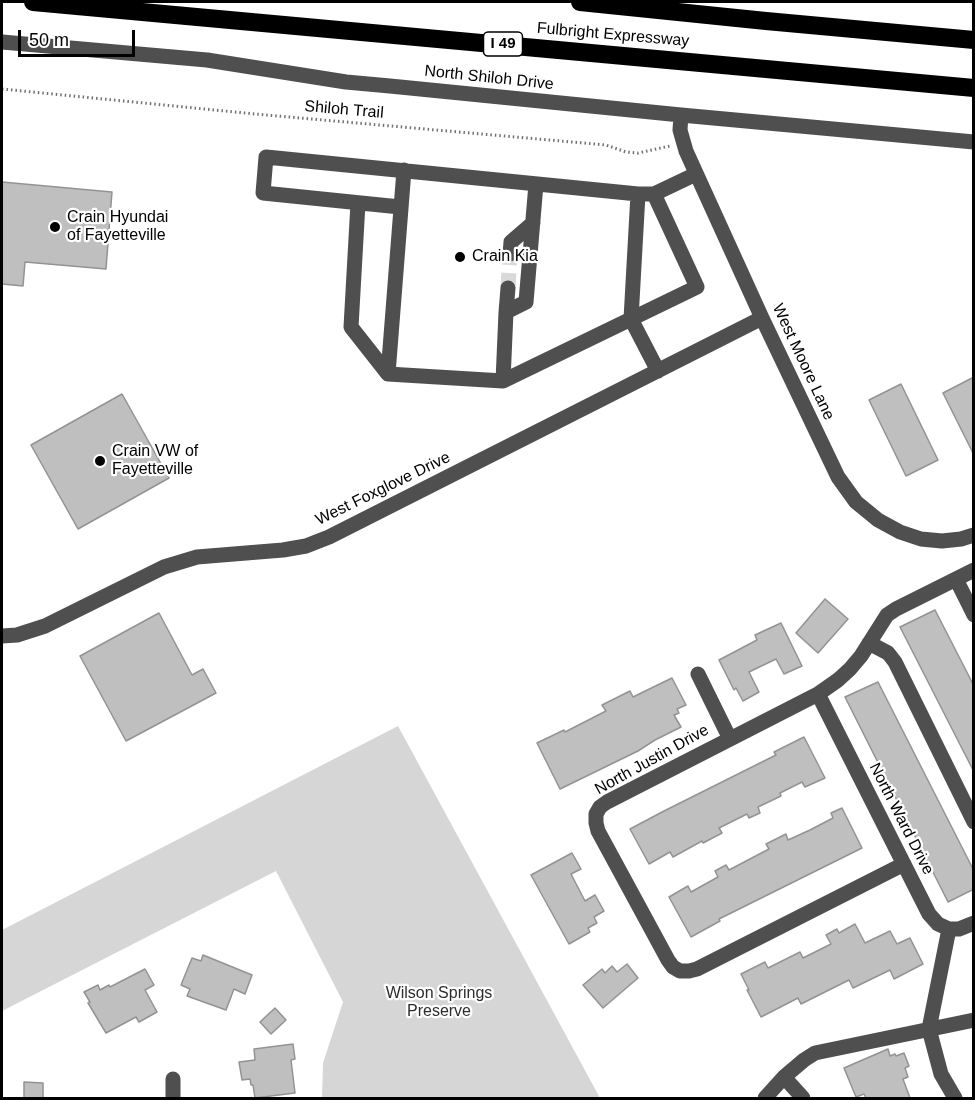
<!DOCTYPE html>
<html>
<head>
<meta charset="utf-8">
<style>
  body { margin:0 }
  #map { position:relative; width:975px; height:1100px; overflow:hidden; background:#fff; font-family:Helvetica,sans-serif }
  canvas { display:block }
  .frame { position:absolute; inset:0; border:3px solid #000; pointer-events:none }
  .scale { position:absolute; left:18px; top:30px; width:117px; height:27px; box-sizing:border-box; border:3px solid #000; border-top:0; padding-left:8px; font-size:18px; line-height:21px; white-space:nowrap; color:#000; -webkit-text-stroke:4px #fff; paint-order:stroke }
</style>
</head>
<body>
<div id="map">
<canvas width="975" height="1100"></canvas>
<div class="frame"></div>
<div class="scale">50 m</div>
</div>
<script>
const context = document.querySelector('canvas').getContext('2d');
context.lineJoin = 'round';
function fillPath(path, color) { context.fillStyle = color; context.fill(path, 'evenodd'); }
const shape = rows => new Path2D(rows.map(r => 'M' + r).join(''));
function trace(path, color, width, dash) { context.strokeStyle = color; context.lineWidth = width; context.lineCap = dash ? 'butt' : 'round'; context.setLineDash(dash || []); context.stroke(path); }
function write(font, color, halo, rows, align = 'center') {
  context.font = font + ' Helvetica,sans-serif'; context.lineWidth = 4.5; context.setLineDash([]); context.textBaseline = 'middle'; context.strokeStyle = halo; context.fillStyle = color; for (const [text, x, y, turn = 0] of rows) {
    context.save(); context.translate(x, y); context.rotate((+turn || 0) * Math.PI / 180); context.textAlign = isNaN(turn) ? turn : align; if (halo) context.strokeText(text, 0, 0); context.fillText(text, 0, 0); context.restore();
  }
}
fillPath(shape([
  [398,726,600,1098,322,1098,323,1063,343,1002,276,871,2,1011,2,930]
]), '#d6d6d6');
const building = shape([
  [2,182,112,192,106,269,25,262,23,286,2,284,2,182],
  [974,377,974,455,943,393,974,377],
  [901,384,938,460,906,476,869,400,901,384],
  [122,394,169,478,78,529,31,445,122,394],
  [825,599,848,619,818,653,796,633,825,599],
  [935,610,974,686,974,772,900,627,935,610],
  [159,613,192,675,203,669,216,693,126,741,80,656,159,613],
  [781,623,802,666,784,674,776,659,749,672,759,692,743,701,736,688,734,690,719,660,757,640,755,635,781,623],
  [672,678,686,705,677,709,679,713,674,715,681,727,655,740,638,751,560,789,537,743,564,730,565,732,606,711,602,705,630,691,633,697,672,678],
  [878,682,974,871,974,889,948,902,845,697,878,682],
  [804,737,825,778,805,787,802,782,780,793,781,796,758,807,760,813,749,818,747,814,719,828,722,833,703,843,702,841,673,857,670,852,649,864,630,829,664,811,776,755,774,752,804,737],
  [842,808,862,848,719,919,720,921,691,937,669,897,688,886,691,892,718,877,715,871,726,865,729,870,769,849,766,844,786,834,788,840,810,830,833,818,831,813,842,808],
  [572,853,581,869,571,874,585,901,595,895,604,911,594,917,597,923,588,928,590,932,569,944,531,875,572,853],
  [855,924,865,943,890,931,897,944,910,938,923,964,894,979,890,970,853,988,849,980,801,1004,798,998,761,1017,747,990,749,990,741,974,765,962,768,968,800,952,803,958,831,944,826,935,837,929,839,933,855,924],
  [203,955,252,975,245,994,234,989,226,1010,187,996,190,989,181,985,192,958,201,961,203,955],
  [627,964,638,978,603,1008,583,985,602,969,605,973,612,966,617,972,627,964],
  [145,969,154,985,145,990,157,1012,139,1022,136,1017,106,1033,88,1003,90,1002,84,992,98,985,100,990,109,985,110,987,145,969],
  [275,1008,286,1020,271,1034,260,1022,275,1008],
  [293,1044,295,1059,291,1060,295,1093,255,1098,253,1085,251,1085,250,1079,242,1080,239,1062,255,1060,254,1049,293,1044],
  [888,1049,890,1056,895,1054,896,1056,904,1053,909,1066,905,1068,908,1077,903,1079,910,1098,866,1098,864,1094,856,1097,844,1068,888,1049],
  [24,1082,43,1083,43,1098,24,1098,24,1082]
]);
fillPath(building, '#bfbfbf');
trace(building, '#939393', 1.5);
trace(shape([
  [508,288,510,254]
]), '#d9d9d9', 15, [15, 8]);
trace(shape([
  [2,89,255,114,606,145,626,152,638,153,670,146]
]), '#717171', 3, [1.5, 3]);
trace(shape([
  [2,42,207,60,346,82,390,86,681,115,974,142],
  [681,115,680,130,686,151,762,318,838,477,856,502,878,520,900,532,921,539,942,541,961,539,974,535],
  [404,170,388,374,503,381,631,319,638,194],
  [654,194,697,287,631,319,658,371],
  [358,203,351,327,388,374],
  [400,207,263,193,266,157,638,194,654,194,696,174],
  [510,254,511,242,533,223],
  [506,312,508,288],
  [503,381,506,312,526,302,536,184],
  [956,579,974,615],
  [2,636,17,635,45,626,164,567,197,557,283,550,306,546,329,537,762,318],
  [869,643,888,653,895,662,974,822],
  [698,674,730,739],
  [818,694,929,914,938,924,949,929,959,929,974,923],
  [904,864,697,969,689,971,680,971,673,967,668,960,598,831,596,823,596,814,600,807,607,802,818,694,838,680,850,669,861,656,887,615,896,609,974,570],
  [949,929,929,1029,941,1074,955,1098],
  [784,1077,803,1098],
  [173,1098,173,1079],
  [765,1098,784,1077,804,1060,815,1053,974,1020]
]), '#4f4f4f', 15);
trace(shape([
  [33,2,974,88],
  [580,2,766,21,974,40]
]), '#000', 18);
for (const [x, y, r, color] of [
  [55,227,6,"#000"],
  [460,257,6,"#000"],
  [100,461,6,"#000"]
]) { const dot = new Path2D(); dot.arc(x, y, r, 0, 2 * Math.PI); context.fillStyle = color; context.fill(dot); trace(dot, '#fff', 2); }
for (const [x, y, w] of [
  [503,44,39]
]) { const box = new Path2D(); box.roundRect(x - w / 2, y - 12, w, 24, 4.5); context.fillStyle = '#fff'; context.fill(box); trace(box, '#000', 1.5); }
write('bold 15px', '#000', null, [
  ["I 49",503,44]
]);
write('16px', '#000', '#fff', [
  ["Fulbright Expressway",613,35,5],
  ["North Shiloh Drive",489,78,6],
  ["Shiloh Trail",344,110,5],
  ["West Moore Lane",803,362,65],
  ["West Foxglove Drive",383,489,-26],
  ["North Justin Drive",652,760,-29],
  ["North Ward Drive",901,819,63]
]);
write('16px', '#000', '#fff', [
  ["Crain Hyundai",67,218],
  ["of Fayetteville",67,236],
  ["Crain Kia",472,257],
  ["Crain VW of",112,452],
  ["Fayetteville",112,470]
], 'left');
write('16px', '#2d2d2d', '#fff', [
  ["Wilson Springs",439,994],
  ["Preserve",439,1012]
]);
</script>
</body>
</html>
